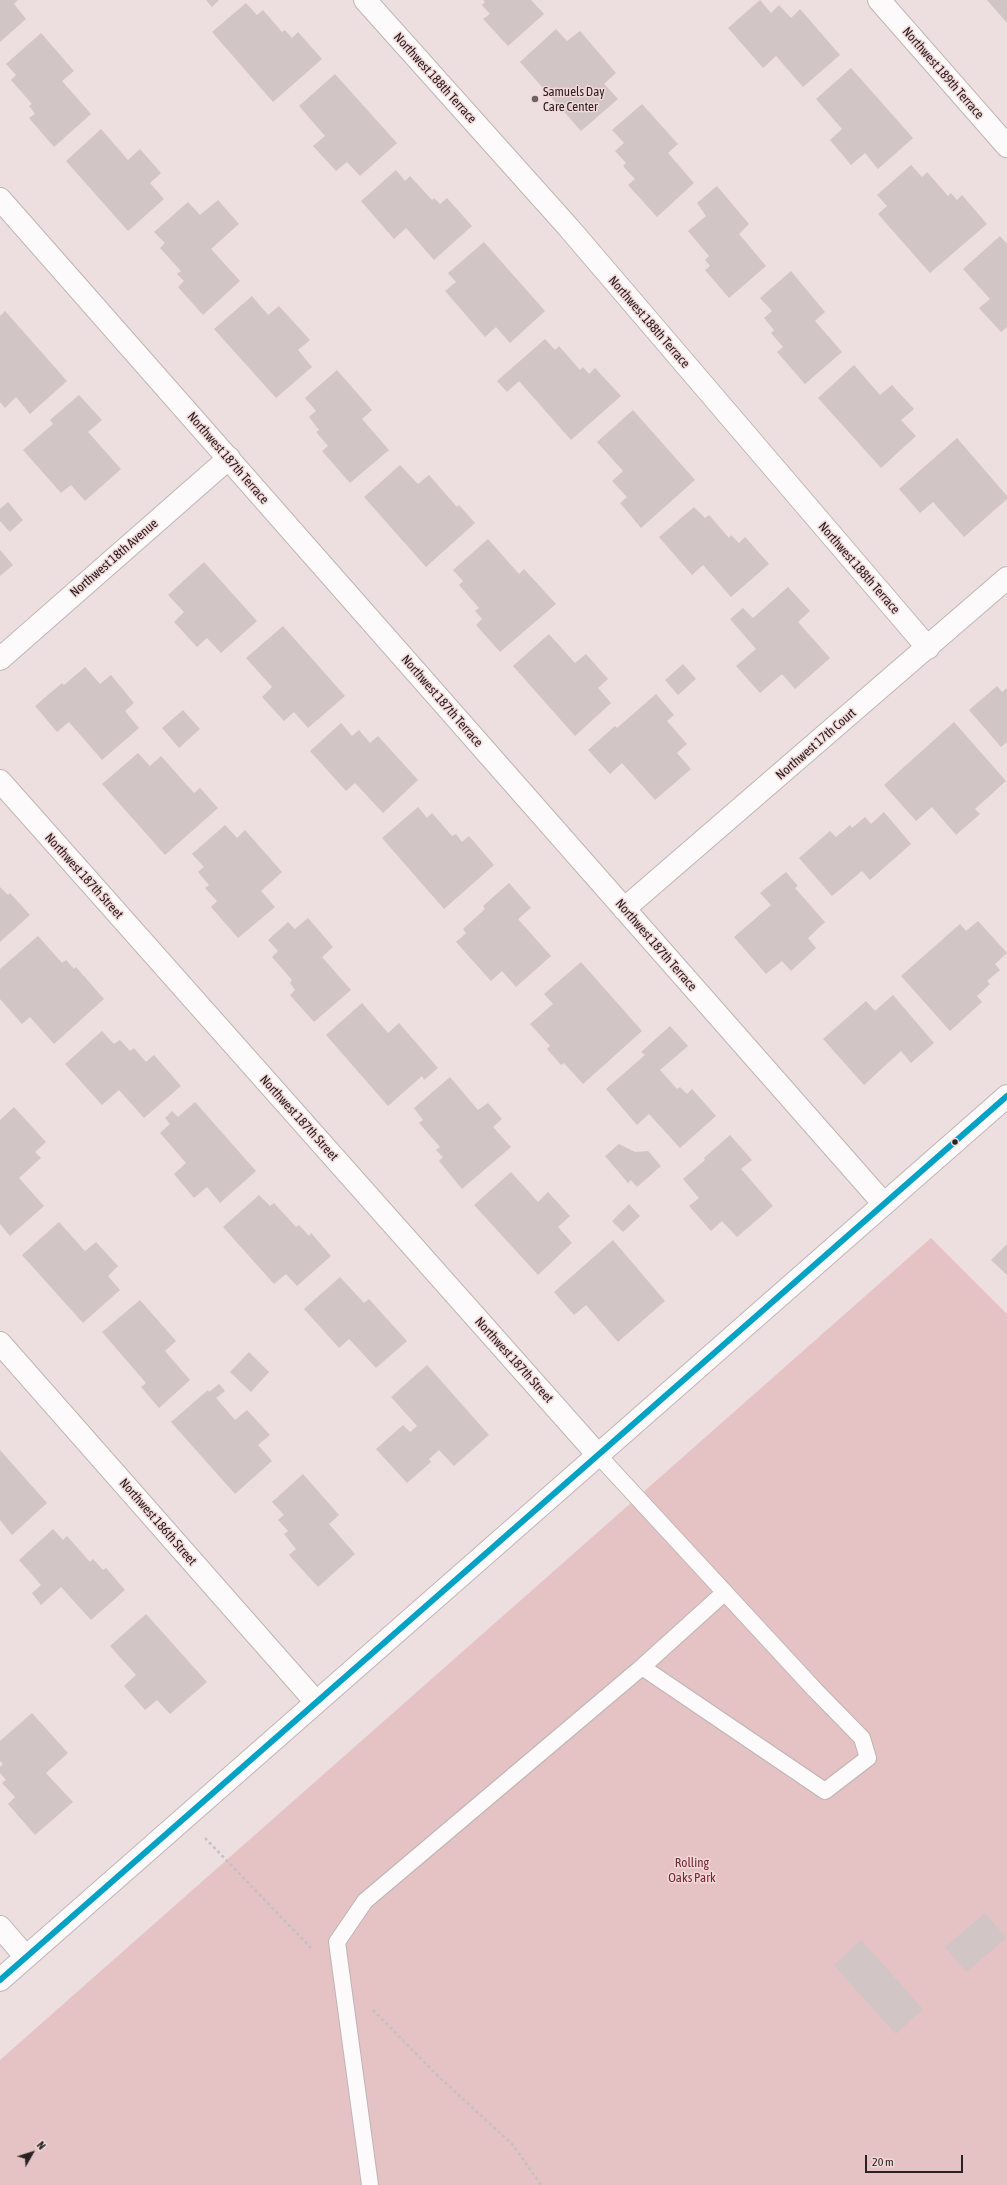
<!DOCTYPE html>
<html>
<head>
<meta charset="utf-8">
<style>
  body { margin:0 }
  #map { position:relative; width:1007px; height:2185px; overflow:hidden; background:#eddedf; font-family:"Asap Condensed",sans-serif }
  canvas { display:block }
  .north { position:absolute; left:12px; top:2133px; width:40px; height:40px; -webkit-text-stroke:3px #f3d8d9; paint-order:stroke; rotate:51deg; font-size:11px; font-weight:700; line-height:16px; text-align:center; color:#2a2121 }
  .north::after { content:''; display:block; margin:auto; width:14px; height:18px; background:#2a2121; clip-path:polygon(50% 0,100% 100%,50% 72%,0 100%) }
  .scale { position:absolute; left:865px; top:2155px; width:98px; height:18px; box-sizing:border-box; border:2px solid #2a2121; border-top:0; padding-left:5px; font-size:12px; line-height:14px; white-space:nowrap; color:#2a2121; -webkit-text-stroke:3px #f3d8d9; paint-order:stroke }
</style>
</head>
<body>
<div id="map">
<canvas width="1007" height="2185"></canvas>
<div class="north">N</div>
<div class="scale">20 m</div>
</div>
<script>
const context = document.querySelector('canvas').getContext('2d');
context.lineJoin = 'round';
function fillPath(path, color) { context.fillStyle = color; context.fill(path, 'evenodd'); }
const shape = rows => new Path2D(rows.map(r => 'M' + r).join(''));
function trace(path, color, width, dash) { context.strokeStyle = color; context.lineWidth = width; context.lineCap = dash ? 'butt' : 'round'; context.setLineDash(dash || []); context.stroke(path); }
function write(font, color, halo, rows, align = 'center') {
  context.font = font + ' "Asap Condensed",sans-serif'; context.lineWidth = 3; context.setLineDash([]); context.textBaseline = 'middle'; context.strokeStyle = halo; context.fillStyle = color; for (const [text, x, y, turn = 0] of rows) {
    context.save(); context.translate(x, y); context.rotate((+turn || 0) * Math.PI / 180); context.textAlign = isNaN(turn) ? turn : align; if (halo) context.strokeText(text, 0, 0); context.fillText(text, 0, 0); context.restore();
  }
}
fillPath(shape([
  [931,1238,1007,1314,1007,2185,0,2185,0,2060]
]), '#e5c3c4');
fillPath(shape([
  [0,0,18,0,14,4,26,19,0,42],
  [206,0,219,0,212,7],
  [483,0,531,0,544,14,508,46,483,19,490,14,482,5,485,2],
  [760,0,771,13,779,5,791,18,800,9,840,55,803,87,776,56,763,68,728,28],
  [987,0,1007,0,1007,23],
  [246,3,257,15,263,10,282,32,285,30,292,38,298,32,322,59,273,102,212,32],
  [556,29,567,41,580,31,616,73,604,84,618,99,581,131,520,62],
  [41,33,74,71,62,81,91,114,54,147,29,118,35,114,29,106,32,104,11,80,16,75,6,64],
  [851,68,913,138,878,169,865,153,851,165,830,140,842,129,816,99],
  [335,74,397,143,360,176,347,162,336,171,313,146,325,136,299,106],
  [642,104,678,144,668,153,694,183,657,217,628,185,635,179,623,166,626,163,615,151,624,143,612,130],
  [101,129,128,160,140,149,161,173,150,183,164,199,128,231,66,161],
  [911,165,922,177,927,172,948,196,951,193,957,200,962,195,987,224,930,273,878,214,887,206,877,195],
  [396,170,405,181,410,176,432,200,434,198,440,204,447,198,472,226,434,260,406,228,394,239,361,201],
  [717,186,749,224,739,234,766,266,729,298,705,270,710,266,705,260,709,256,688,231,706,216,697,203],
  [218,200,239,224,211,249,240,281,203,315,178,287,184,281,177,274,181,271,160,248,165,243,154,232,188,202,200,215],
  [1000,236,1007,244,1007,327,1001,332,979,308,990,299,963,269],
  [484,242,545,311,510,343,496,327,485,337,445,291,456,282,448,273],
  [791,271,825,312,815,321,842,352,805,384,777,352,783,347,771,333,774,330,764,318,772,311,760,298],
  [252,296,268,315,279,306,310,340,298,350,312,367,276,398,214,329],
  [5,311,67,381,30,414,16,397,5,408,0,402,0,316],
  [545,339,555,350,559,346,580,370,583,367,589,374,595,368,621,396,571,440,519,381,507,392,497,381],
  [854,365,880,395,892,385,914,409,901,420,916,436,881,468,818,398],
  [337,370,372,410,362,419,389,450,350,483,322,451,328,446,316,432,319,430,309,417,316,411,305,398],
  [79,395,102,420,88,432,121,469,85,501,71,485,61,493,23,450,53,424,50,420],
  [633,410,695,480,641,528,620,503,627,497,612,481,623,471,597,442],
  [957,438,1007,496,1007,499,964,537,933,502,920,513,899,489],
  [400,465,418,484,429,475,457,507,459,505,475,523,426,567,364,497],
  [8,502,23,520,10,532,0,521,0,509],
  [694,507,705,518,709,515,729,538,731,535,739,543,745,537,769,564,731,597,703,565,692,575,659,537],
  [488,539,519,574,524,569,556,604,500,652,476,625,482,619,475,611,479,608,459,585,463,581,453,570],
  [0,550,13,565,0,576],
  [204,562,257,621,221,653,207,638,197,647,174,622,184,612,168,595],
  [788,587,810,611,798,622,830,658,795,689,782,674,760,693,736,666,756,649,730,619,743,608,753,618],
  [283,626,345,696,308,728,294,712,284,721,262,697,272,687,246,658],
  [549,634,575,663,586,654,608,679,598,688,611,703,575,736,513,666],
  [683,664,696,679,678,695,665,680],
  [85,667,100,684,111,675,134,703,125,711,139,728,102,760,69,722,57,732,35,706,62,683,64,685],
  [997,686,1002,692,1007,688,1007,742,1001,747,969,710],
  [656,694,674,715,667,721,687,744,677,753,691,769,655,800,622,763,610,774,588,750,615,726,617,728],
  [183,710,200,729,179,748,162,728],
  [954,722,1006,781,975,809,980,814,956,835,932,807,916,821,884,785],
  [341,723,352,736,359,730,370,743,378,736,418,780,383,813,355,783,346,791,310,751],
  [138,753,150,766,161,756,194,793,200,788,218,808,165,855,102,784],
  [418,807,427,818,432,813,452,836,456,834,462,842,469,836,494,865,444,909,382,838],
  [884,812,911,844,870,880,862,871,832,896,799,858,830,831,836,837,850,825,852,828,865,817,871,824],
  [225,825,237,838,245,830,282,872,261,891,275,907,238,938,211,907,217,901,205,888,209,885,198,872,204,867,192,854],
  [786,872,798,886,795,888,825,922,808,938,816,948,804,959,791,971,782,961,766,974,734,937,771,905,760,893],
  [509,883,531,908,518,919,551,956,516,987,502,971,491,981,456,942,466,933,463,929,485,909,483,906],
  [0,887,8,895,10,893,30,915,0,942],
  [308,918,333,947,322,957,351,990,314,1022,290,995,295,990,290,983,292,980,272,957,278,951,268,940,288,922,295,929],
  [978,921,1007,953,995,964,1000,970,987,981,990,984,977,996,982,1002,950,1031,901,976,960,924,966,931],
  [38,936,62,963,66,960,74,969,76,967,104,999,54,1044,30,1017,22,1024,0,999,0,969],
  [581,962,642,1031,583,1084,564,1063,561,1065,547,1049,550,1046,530,1024,553,1004,544,994],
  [893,995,934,1043,911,1063,901,1051,864,1085,823,1039,866,1001,875,1011],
  [362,1003,388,1033,399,1023,438,1068,424,1080,422,1076,388,1106,326,1035],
  [670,1026,688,1046,660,1070,677,1089,680,1087,687,1094,692,1089,716,1116,680,1148,649,1114,637,1125,606,1089,645,1055,641,1052],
  [102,1031,114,1044,120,1040,130,1051,134,1048,146,1062,154,1055,181,1086,144,1118,119,1090,102,1105,65,1064],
  [450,1077,478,1110,488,1103,502,1119,493,1127,511,1147,462,1189,439,1161,443,1157,436,1150,440,1147,419,1123,423,1120,414,1108],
  [195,1102,256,1171,220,1203,207,1187,194,1198,174,1174,186,1163,160,1133,170,1124,165,1118,172,1111,178,1117],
  [14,1107,46,1142,35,1152,41,1158,19,1178,44,1206,10,1236,0,1224,0,1120],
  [730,1135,752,1160,741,1169,773,1206,737,1237,722,1221,711,1231,689,1206,699,1198,683,1179,705,1160,704,1158],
  [619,1144,635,1152,648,1151,661,1166,637,1187,631,1180,628,1183,605,1156],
  [511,1172,538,1202,548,1192,570,1216,558,1227,572,1243,538,1275,474,1205],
  [259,1195,270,1206,274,1203,296,1227,299,1225,309,1236,311,1233,331,1256,297,1286,286,1274,274,1284,223,1227],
  [629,1204,640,1216,623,1232,612,1221],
  [59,1222,85,1251,96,1242,118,1266,108,1276,120,1290,83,1323,22,1255],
  [613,1240,665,1301,618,1342,586,1305,574,1315,554,1292],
  [1007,1244,1007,1275,991,1260],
  [340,1277,364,1303,369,1299,407,1341,376,1368,349,1339,339,1348,304,1309],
  [140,1300,176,1341,165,1351,190,1380,159,1408,141,1387,146,1383,102,1332],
  [249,1352,269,1372,251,1392,230,1372],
  [427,1365,489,1435,454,1466,439,1450,429,1459,431,1462,407,1483,376,1449,403,1425,410,1432,417,1426,391,1397],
  [219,1384,225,1391,216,1398,235,1420,247,1410,270,1435,258,1445,272,1461,235,1494,171,1422,208,1390,209,1392],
  [0,1450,47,1503,12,1535,0,1520],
  [303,1474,339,1515,329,1524,355,1554,318,1587,289,1555,296,1549,284,1534,288,1531,278,1520,284,1515,272,1502],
  [53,1529,63,1540,67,1536,90,1562,93,1559,103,1570,106,1568,125,1590,91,1620,61,1587,41,1605,32,1593,41,1585,19,1560],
  [146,1614,207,1682,170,1714,157,1700,145,1710,124,1686,136,1675,110,1646],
  [32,1713,68,1753,46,1773,73,1802,35,1835,8,1804,15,1797,2,1783,6,1780,0,1773,0,1767,3,1764,0,1761,0,1741],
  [985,1913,1006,1938,966,1972,945,1947],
  [861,1940,923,2009,896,2034,834,1965]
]), '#d1c5c5');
const service = shape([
  [598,1455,815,1690,862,1738,868,1758,825,1791,642,1667],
  [370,2185,337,1942,365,1901,642,1667,725,1592]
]);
const minor = shape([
  [365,0,569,228,928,648],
  [879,0,1007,146],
  [0,199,884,1204],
  [0,659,229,458],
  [0,781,598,1455],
  [624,909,1007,578],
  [0,1343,316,1702],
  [0,1927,26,1957]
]);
const tertiary = shape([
  [0,1980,1007,1096]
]);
trace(service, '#c0b4b5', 18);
trace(minor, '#c0b4b5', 24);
trace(tertiary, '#c0b4b5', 24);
trace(shape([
  [205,1838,311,1948],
  [373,2010,438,2076,513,2145,541,2185]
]), '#c5c1c1', 2.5, [3, 3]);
trace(service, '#fcfafa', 16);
trace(minor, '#fcfafa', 22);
trace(tertiary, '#fcfafa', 22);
trace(shape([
  [0,1980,1007,1096]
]), '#02a2c5', 6);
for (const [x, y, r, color] of [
  [535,99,4,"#6e6364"],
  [955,1142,3.5,"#2a2121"]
]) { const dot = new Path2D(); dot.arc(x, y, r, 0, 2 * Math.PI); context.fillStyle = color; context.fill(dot); trace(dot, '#f3d8d9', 1.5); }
write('13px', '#2a2121', '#f3d8d9', [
  ["Northwest 189th Terrace",943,73,49],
  ["Northwest 188th Terrace",435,78,48],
  ["Northwest 188th Terrace",649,322,49],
  ["Northwest 187th Terrace",228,458,49],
  ["Northwest 18th Avenue",114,558,-41],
  ["Northwest 188th Terrace",859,568,49],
  ["Northwest 187th Terrace",442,701,49],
  ["Northwest 17th Court",816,744,-41],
  ["Northwest 187th Street",84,876,48],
  ["Northwest 187th Terrace",656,945,49],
  ["Northwest 187th Street",299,1118,48],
  ["Northwest 187th Street",514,1360,48],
  ["Northwest 186th Street",158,1522,49]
]);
write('13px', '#2a2121', '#f3d8d9', [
  ["Samuels Day",543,92],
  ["Care Center",543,107]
], 'left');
write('13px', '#74252f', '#f3d8d9', [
  ["Rolling",692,1863],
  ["Oaks Park",692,1878]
]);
</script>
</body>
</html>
